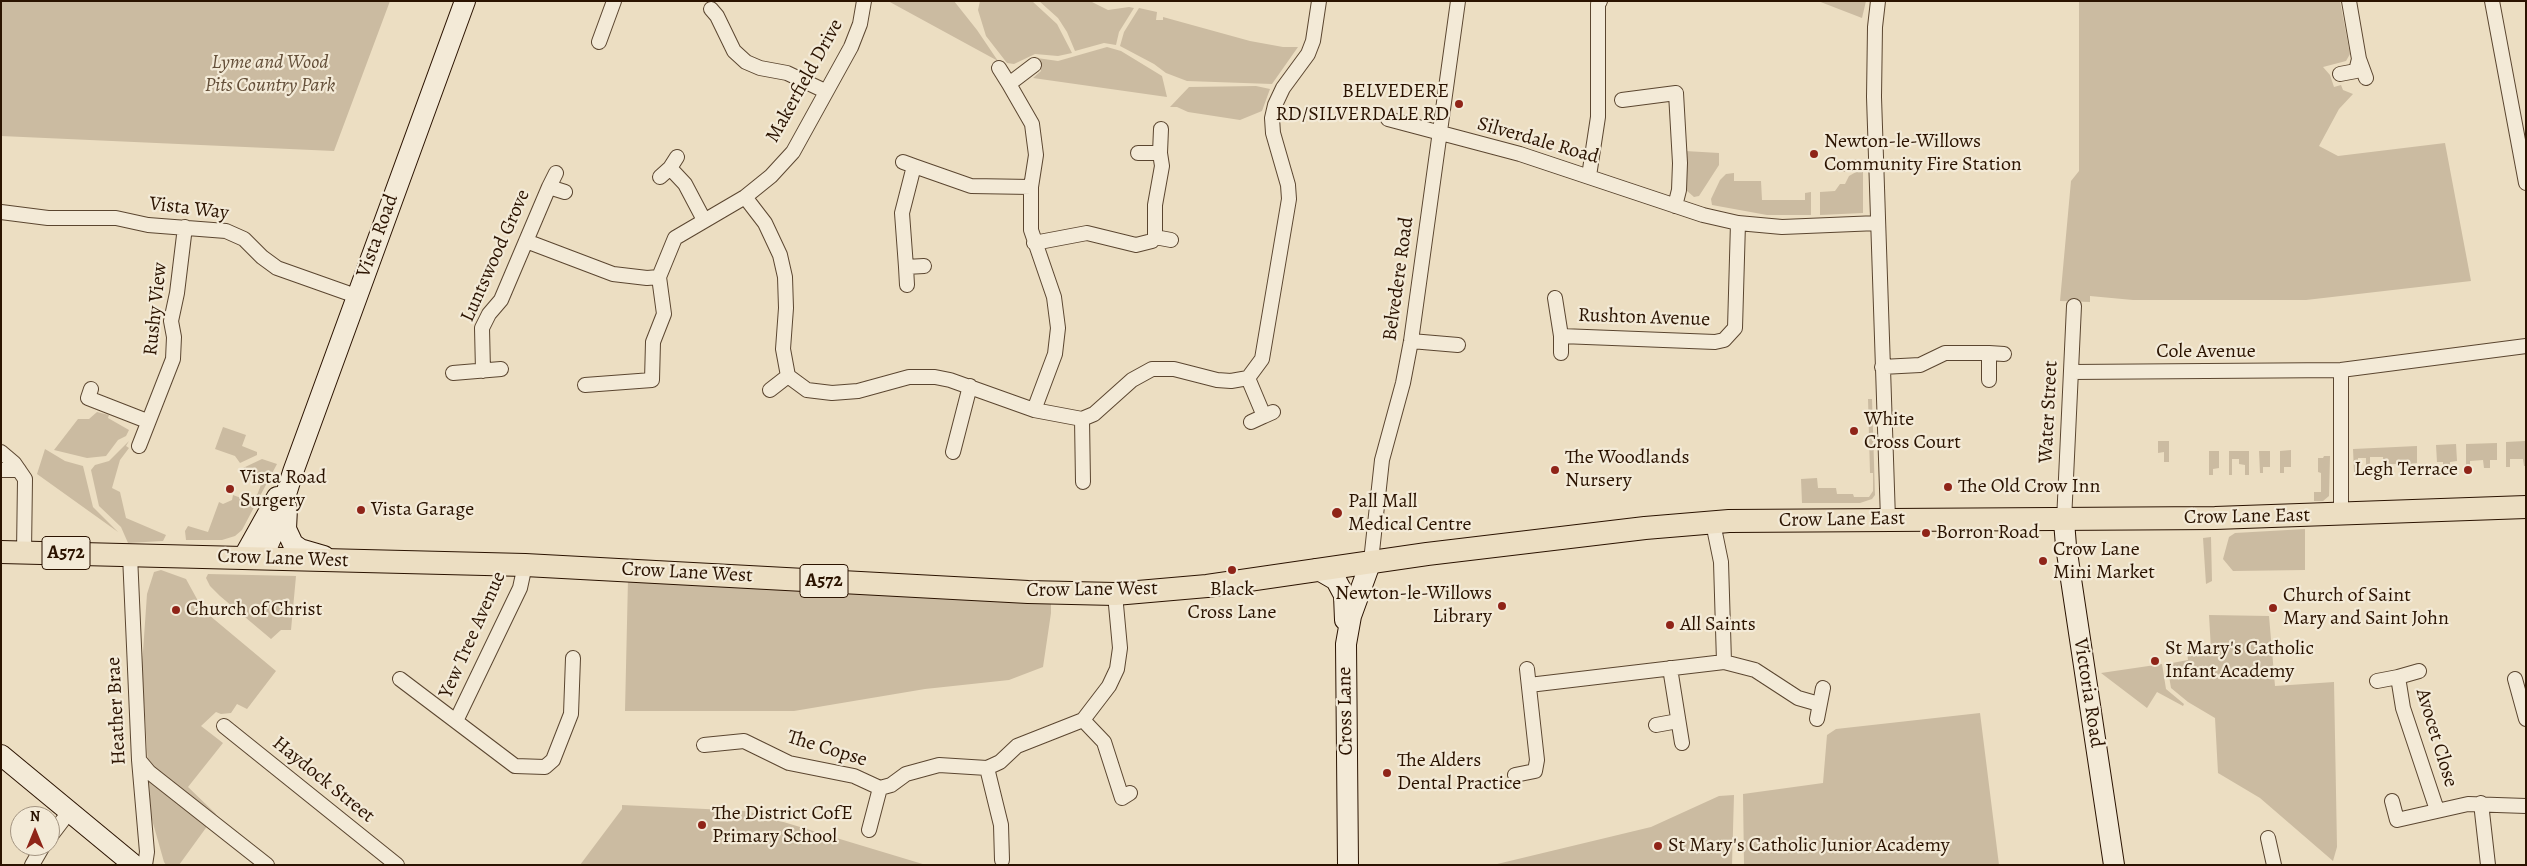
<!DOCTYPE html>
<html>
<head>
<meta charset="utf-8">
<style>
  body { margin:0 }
  #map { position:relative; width:2527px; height:866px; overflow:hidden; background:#ecdec2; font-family:Alegreya,serif }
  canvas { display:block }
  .frame { position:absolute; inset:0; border:2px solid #2b1300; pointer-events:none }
  .north { position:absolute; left:10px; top:806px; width:50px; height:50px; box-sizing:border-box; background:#f3ead7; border:1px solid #a39481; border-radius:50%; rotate:0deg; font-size:14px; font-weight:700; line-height:20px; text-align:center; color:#2b1300 }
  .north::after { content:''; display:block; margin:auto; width:18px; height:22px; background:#8f2418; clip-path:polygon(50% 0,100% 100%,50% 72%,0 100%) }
</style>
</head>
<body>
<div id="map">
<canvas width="2527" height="866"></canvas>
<div class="frame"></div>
<div class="north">N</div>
</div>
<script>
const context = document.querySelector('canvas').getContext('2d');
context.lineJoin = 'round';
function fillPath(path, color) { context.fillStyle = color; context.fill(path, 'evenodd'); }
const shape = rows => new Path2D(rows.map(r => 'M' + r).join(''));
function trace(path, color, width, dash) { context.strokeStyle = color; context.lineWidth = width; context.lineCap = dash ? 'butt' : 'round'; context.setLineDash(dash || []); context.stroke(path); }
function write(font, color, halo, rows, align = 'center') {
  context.font = font + ' Alegreya,serif'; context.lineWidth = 4.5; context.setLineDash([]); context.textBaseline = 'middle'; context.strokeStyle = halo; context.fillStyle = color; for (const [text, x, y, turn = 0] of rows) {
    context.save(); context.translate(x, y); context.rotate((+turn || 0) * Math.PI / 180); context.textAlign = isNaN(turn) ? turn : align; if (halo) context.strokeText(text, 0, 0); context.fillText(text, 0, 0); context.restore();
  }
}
fillPath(shape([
  [1,1,390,1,334,151,1,136],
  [888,1,954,1,977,30,998,61],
  [980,1,1032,1,1057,24,1072,53,1058,56,1035,54,1014,64,1007,63,986,36,978,10],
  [1039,1,1090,1,1108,10,1129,7,1134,8,1119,32,1116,45,1104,43,1075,51,1067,32,1058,18],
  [1818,1,1866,1,1862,18],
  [2079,1,2340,1,2350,54,2346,61,2323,67,2330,75,2334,87,2341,85,2343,90,2353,94,2339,109,2319,146,2338,156,2445,143,2471,281,2306,300,2133,300,2090,296,2090,302,2060,301,2071,181,2079,171],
  [1139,8,1157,12,1156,20,1163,20,1163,17,1250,41,1283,47,1298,47,1272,84,1187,81,1166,73,1154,64,1120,46,1124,32],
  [1107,47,1121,51,1162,76,1167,97,1033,78,1041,71,1037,58,1058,61],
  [1256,86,1270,89,1262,111,1240,120,1188,112,1177,107,1170,107,1189,87],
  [1685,151,1719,153,1719,165,1699,196,1694,197,1686,190],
  [1859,159,1863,161,1856,168,1846,172,1837,172,1844,162,1841,160],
  [1863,168,1863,213,1820,215,1820,192,1835,191,1840,184,1845,184,1849,176],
  [1734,173,1734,181,1761,181,1762,200,1805,200,1805,193,1811,192,1811,215,1767,215,1712,205,1711,199,1720,180,1726,174],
  [1868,399,1872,399,1875,495,1872,499,1860,503,1802,503,1801,479,1817,478,1818,488,1836,488,1837,494,1853,494,1854,497,1869,497,1873,491,1873,473,1870,473],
  [97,412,109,415,108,418,129,430,126,436,118,440,106,456,87,458,54,450,78,419,89,419],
  [223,427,246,435,242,446,257,452,257,455,240,463,235,456,215,449],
  [129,441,126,446,129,448,120,460,112,488,120,492,126,518,166,535,163,541,128,543,121,527,99,506,91,470,95,465,109,461],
  [2158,441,2169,441,2169,462,2164,462,2164,452,2158,453],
  [2525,441,2526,466,2524,466,2523,459,2510,459,2510,467,2506,467,2506,442],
  [2497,443,2497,460,2490,460,2490,468,2484,468,2483,460,2470,461,2470,468,2466,468,2466,444],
  [2456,444,2457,461,2450,462,2450,469,2443,469,2443,462,2437,462,2436,445],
  [2417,446,2417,463,2410,464,2410,471,2404,471,2404,464,2391,464,2391,472,2384,471,2383,457,2370,457,2370,472,2366,472,2366,458,2358,458,2358,472,2354,472,2353,449],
  [45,449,65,461,83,466,93,507,118,532,37,474],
  [2291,450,2291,467,2284,467,2284,473,2280,473,2280,451],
  [2209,451,2219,451,2219,468,2213,469,2213,475,2209,475],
  [2229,451,2249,451,2249,475,2245,475,2245,465,2239,464,2239,459,2232,459,2232,475,2229,475],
  [2259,451,2270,451,2270,467,2263,467,2263,473,2260,473],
  [2324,456,2330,456,2329,496,2323,501,2314,501,2314,492,2321,492,2321,473,2318,472,2318,458,2323,458],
  [262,459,277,464,242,530,235,536,222,540,186,540,185,531,188,526,208,532,219,502,223,504,232,500,233,495,254,503,262,482,244,474,243,468],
  [2305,529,2305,570,2233,571,2223,559,2229,537,2235,533],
  [2211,537,2212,581,2206,584,2203,538],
  [161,570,186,579,203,610,276,671,247,709,237,704,231,713,221,714,216,712,201,726,223,743,188,787,216,814,179,865,166,865,164,862,151,816,142,666,147,594,154,572],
  [208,574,296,576,291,630,281,630,271,639,220,596,210,586,206,578],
  [628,579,1051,599,1051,613,1043,667,1009,680,925,689,794,711,625,711],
  [2209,615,2269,616,2275,686,2334,682,2337,847,2333,861,2260,798,2218,773,2215,718,2188,702,2171,688,2167,664,2188,660,2187,652,2211,649],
  [2162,664,2166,689,2184,704,2183,706,2157,692,2147,708,2101,673],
  [1980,713,1999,865,1744,865,1743,794,1823,783,1827,735,1836,729],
  [1734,795,1732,865,1493,865,1651,827,1719,796],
  [622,805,747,811,926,865,580,865,622,809]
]), '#cbbba1');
const street = shape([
  [1878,1,1875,27,1874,97,1888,519],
  [2349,1,2359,59,2366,78],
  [2492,1,2526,183],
  [711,9,717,16,734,51,746,62,760,68,787,73,825,91],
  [599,42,614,1],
  [999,68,1009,84],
  [2340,74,2356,71,2359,59],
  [1622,100,1676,93,1680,163,1679,190,1675,206],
  [1388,119,1520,154,1703,215,1738,223,1782,227,1878,223],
  [1138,153,1160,153,1161,129],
  [677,157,670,168,685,184,704,220],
  [903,162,914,166,902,213,906,267],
  [914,166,971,186,1031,187],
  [556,173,549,187,565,192],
  [1589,176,1598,117,1598,4,1600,1],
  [660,177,670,168],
  [745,197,765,223,780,255,785,277,786,308,783,349,788,376,807,390,832,393,858,391,909,377,935,377,950,380,1034,410,1082,419,1094,414,1132,380,1152,369,1174,369,1217,380,1231,381,1248,378,1262,359,1289,199,1288,185,1273,133,1272,118,1275,105,1283,88,1308,54,1313,41,1319,1],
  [1,212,48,218,116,218,148,225,226,231,244,239,262,257,277,268,356,296],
  [1155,237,1155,205,1162,166,1160,153],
  [526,241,613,274,647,278,659,277],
  [1034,243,1087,233,1136,245,1152,241,1155,237,1171,240],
  [907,285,906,267,924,266],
  [1555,298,1561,336,1715,342,1724,340,1735,328,1738,223],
  [1411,341,1458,345],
  [1561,353,1561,336],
  [1989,353,2004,354],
  [1882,367,1920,365,1945,353,1989,353,1989,380],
  [2341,370,2341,515],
  [483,371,482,328,489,314,501,300,549,187],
  [2071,372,2341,370,2526,346],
  [453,373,501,369],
  [1248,378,1264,416,1273,412],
  [585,385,652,380,653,342,664,314,659,277,675,238,745,197,771,176,793,152,851,47,860,24,864,1],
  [91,389,88,398,147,421],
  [770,390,788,376],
  [1034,410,1055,354,1058,328,1054,297,1031,230,1031,187,1036,155,1032,124,1009,84,1034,65],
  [1082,419,1083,482],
  [1251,422,1264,416],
  [139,446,173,359,174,337,171,321,177,293,185,227],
  [1,452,14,463,25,479,24,552],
  [953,452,970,386],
  [1,470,19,470],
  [2064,521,2074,306],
  [130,555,139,760,147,852,145,865],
  [1371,561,1382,460,1403,383,1411,341,1458,1],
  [1724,662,1755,670,1798,698,1819,704],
  [1670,668,1682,743],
  [2398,677,2419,671],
  [400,679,515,766,545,767,553,760,571,714,573,658],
  [2515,679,2526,719],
  [2377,681,2398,677,2403,708,2437,810],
  [1529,685,1724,662,1721,562,1713,523],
  [1817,719,1823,688],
  [1083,720,1104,742,1122,798,1130,793],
  [456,721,520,588,525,565],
  [1656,725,1678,721],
  [224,726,397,865],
  [704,745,744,741,789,763,854,776,880,788],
  [139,760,149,772,267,865],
  [987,768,1000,762,1017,746,1083,720,1109,686,1117,669,1120,648,1115,594],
  [1515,775,1535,771,1537,760,1527,669],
  [2392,801,2397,820,2468,804,2526,806],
  [2481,803,2488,865],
  [869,830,880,788,891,785,906,774,939,765,987,768,1001,825,1002,860],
  [50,837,69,812],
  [2268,838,2274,865],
  [32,865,43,846]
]);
const secondary = shape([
  [287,508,286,529,293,544,300,549,324,556],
  [2064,521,2066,546,2114,865],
  [243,558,277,497],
  [262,559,275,529,293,472,465,1],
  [1317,569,1336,580,1344,595,1345,620],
  [1,755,134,865],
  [1348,865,1346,644,1351,616,1371,561]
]);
const primary = shape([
  [1,552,525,565,1028,592,1115,594,1207,586,1427,554,1645,528,1729,521,2215,518,2526,507]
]);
trace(street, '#5b4630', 16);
trace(secondary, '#2b1300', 22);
trace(primary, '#2b1300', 24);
trace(street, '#f3ead7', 14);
trace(secondary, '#f3ead7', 20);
trace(primary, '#ecdec2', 22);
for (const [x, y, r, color] of [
  [1459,104,5,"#8f2418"],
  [1814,154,5,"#8f2418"],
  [1854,431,5,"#8f2418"],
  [1555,470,5,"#8f2418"],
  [2468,470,5,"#8f2418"],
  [1948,487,5,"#8f2418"],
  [230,489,5,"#8f2418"],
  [361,510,5,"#8f2418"],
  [1337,513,6,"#8f2418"],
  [1926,533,5,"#8f2418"],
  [2043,561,5,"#8f2418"],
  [1232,570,5,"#8f2418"],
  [1502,606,5,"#8f2418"],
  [2273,608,5,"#8f2418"],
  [176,610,5,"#8f2418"],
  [1670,625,5,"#8f2418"],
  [2155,661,5,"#8f2418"],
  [1387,773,5,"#8f2418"],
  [702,825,5,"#8f2418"],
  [1658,846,5,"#8f2418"]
]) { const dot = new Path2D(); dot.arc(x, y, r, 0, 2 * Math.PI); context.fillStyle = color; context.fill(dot); trace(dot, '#f3ead7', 2); }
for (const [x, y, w] of [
  [66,553,48],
  [824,581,48]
]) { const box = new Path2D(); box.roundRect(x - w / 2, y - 16.5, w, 33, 4); context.fillStyle = '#f3ead7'; context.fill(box); trace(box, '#2b1300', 1); }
write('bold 19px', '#2b1300', null, [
  ["A572",66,553],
  ["A572",824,581]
]);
write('italic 20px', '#634e38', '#f3ead7', [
  ["Lyme and Wood",270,63],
  ["Pits Country Park",270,86]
]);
write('20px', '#2b1300', '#f3ead7', [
  ["Makerfield Drive",805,81,-61],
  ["Silverdale Road",1538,141,16],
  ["Vista Way",189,209,7],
  ["Vista Road",378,236,-70],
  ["Luntswood Grove",496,256,-66],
  ["Belvedere Road",1399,279,-82],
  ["Rushy View",156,309,-84],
  ["Rushton Avenue",1644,318,2],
  ["Cole Avenue",2206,352],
  ["Water Street",2049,412,-87],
  ["Crow Lane East",2247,517,-1],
  ["Crow Lane East",1842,520,-1],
  ["Crow Lane West",283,559,2],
  ["Crow Lane West",687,573,3],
  ["Crow Lane West",1092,590,-1],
  ["Yew Tree Avenue",473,635,-66],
  ["Victoria Road",2088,693,81],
  ["Heather Brae",117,711,-93],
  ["Cross Lane",1346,711,-91],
  ["Avocet Close",2436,738,73],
  ["The Copse",827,749,17],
  ["Haydock Street",323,780,39]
]);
write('20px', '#2b1300', '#f3ead7', [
  ["BELVEDERE",1449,92,"right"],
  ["RD/SILVERDALE RD",1449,115,"right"],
  ["Newton-le-Willows",1824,142],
  ["Community Fire Station",1824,165],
  ["White",1864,420],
  ["Cross Court",1864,443],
  ["The Woodlands",1565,458],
  ["Nursery",1565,481],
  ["Legh Terrace",2458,470,"right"],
  ["Vista Road",240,478],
  ["Surgery",240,501],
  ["The Old Crow Inn",1958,487],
  ["Pall Mall",1348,502],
  ["Medical Centre",1348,525],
  ["Vista Garage",371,510],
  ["Borron Road",1936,533],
  ["Crow Lane",2053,550],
  ["Mini Market",2053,573],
  ["Black",1232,590,"center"],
  ["Cross Lane",1232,613,"center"],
  ["Newton-le-Willows",1492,594,"right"],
  ["Library",1492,617,"right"],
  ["Church of Saint",2283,596],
  ["Mary and Saint John",2283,619],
  ["Church of Christ",186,610],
  ["All Saints",1680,625],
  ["St Mary's Catholic",2165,649],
  ["Infant Academy",2165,672],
  ["The Alders",1397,761],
  ["Dental Practice",1397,784],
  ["The District CofE",712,814],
  ["Primary School",712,837],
  ["St Mary's Catholic Junior Academy",1668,846]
], 'left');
</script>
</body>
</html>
